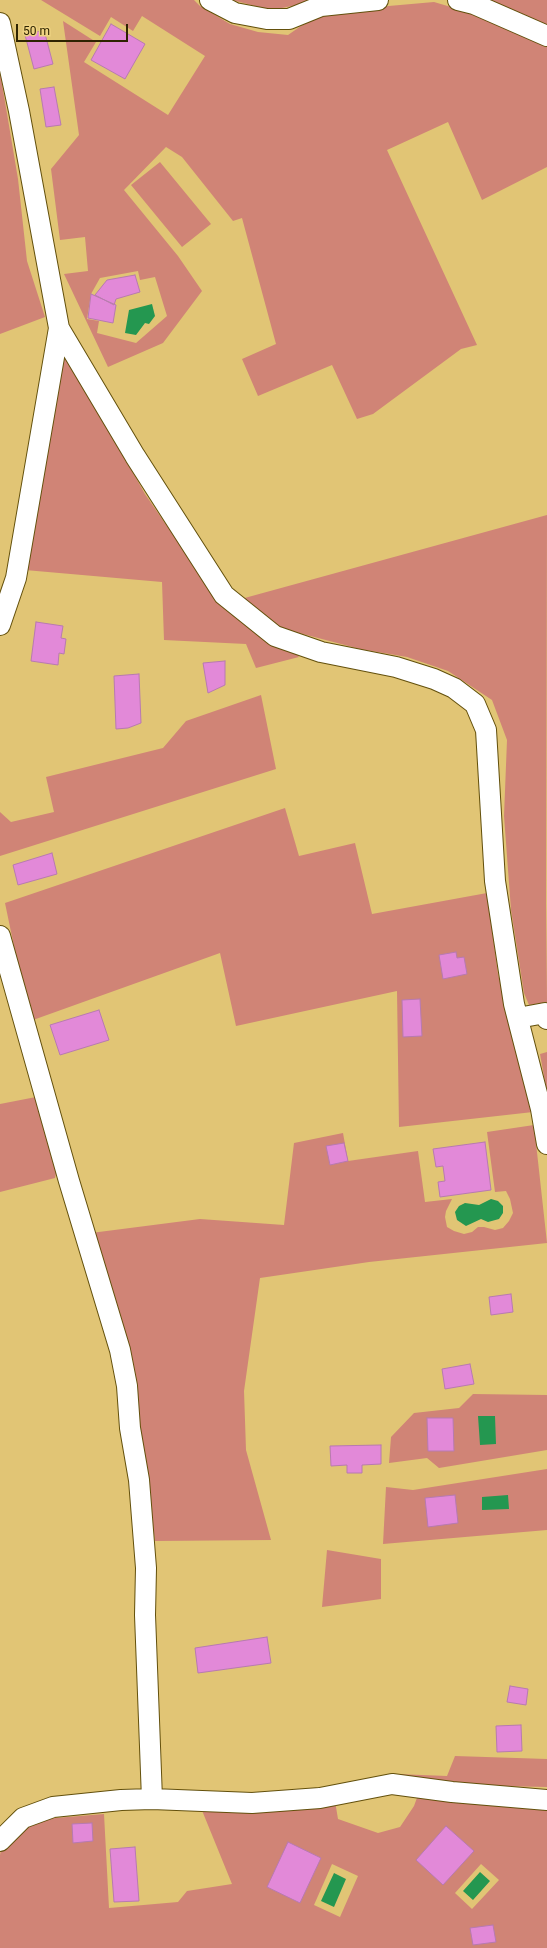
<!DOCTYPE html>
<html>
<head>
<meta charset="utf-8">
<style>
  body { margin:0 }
  #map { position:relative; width:547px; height:1948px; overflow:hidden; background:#e1c575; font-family:Roboto,sans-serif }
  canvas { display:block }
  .scale { position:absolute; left:16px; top:24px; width:112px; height:18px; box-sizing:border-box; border:2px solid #2e2301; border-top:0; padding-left:5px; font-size:12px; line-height:14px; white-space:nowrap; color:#2e2301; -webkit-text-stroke:3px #eed282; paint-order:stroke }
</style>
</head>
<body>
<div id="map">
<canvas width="547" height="1948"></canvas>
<div class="scale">50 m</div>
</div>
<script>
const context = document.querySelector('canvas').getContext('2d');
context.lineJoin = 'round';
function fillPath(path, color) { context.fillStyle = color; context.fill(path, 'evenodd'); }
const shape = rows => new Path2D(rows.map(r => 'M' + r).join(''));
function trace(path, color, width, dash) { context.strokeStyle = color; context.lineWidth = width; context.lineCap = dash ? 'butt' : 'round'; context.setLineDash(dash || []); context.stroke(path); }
fillPath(shape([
  [41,0,194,0,200,6,230,24,258,32,288,35,301,26,332,11,434,2,478,15,547,47,547,167,482,200,448,122,387,150,477,345,461,349,373,414,357,419,332,365,258,396,242,359,276,344,242,218,233,221,182,157,166,147,124,190,178,256,202,291,163,343,108,367,64,274,88,271,85,237,60,240,51,169,79,135,63,21,96,42,84,62,168,115,205,56,142,16,133,31,111,17,100,36],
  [138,271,140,280,155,277,167,316,136,343,97,333,99,321,87,319,91,294,100,278],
  [232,0,322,0,282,8,263,8],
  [489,0,547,0,547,28],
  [0,72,18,179,27,261,45,317,0,334],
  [160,162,211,224,182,247,131,185],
  [68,357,145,494,217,599,294,651,299,657,256,668,246,644,164,640,162,582,25,570,62,360],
  [547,515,546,903,547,1002,529,1005,524,993,511,910,504,816,507,740,492,700,448,671,407,657,360,649,280,628,241,599],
  [261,695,276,769,0,856,0,812,11,822,54,812,46,777,163,748,186,721],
  [285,808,299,856,355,843,372,914,487,893,498,974,533,1112,399,1127,397,991,236,1026,220,953,33,1020,16,956,5,903],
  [547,1052,547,1093,540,1054],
  [36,1097,58,1164,55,1178,0,1192,0,1104],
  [534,1125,547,1243,369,1262,260,1278,244,1391,246,1450,271,1540,155,1541,149,1493,91,1233,200,1219,284,1225,294,1143,343,1133,348,1161,418,1151,425,1202,452,1199,446,1211,445,1217,447,1227,454,1231,464,1234,472,1232,478,1227,484,1227,495,1230,503,1228,509,1221,513,1213,510,1199,506,1191,495,1192,487,1132],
  [473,1394,547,1395,547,1450,439,1468,427,1458,389,1463,391,1437,414,1413,459,1408],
  [547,1469,547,1530,383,1544,386,1487,413,1490],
  [327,1550,381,1559,381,1599,322,1607],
  [455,1756,547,1759,547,1787,446,1785,396,1778,396,1774,447,1776],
  [418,1795,547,1809,547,1948,0,1948,0,1855,2,1845,31,1820,104,1814,109,1908,178,1902,187,1891,232,1884,201,1808,335,1801,338,1819,378,1833,400,1827,414,1806],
  [332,1864,358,1876,340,1917,314,1905],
  [481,1864,499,1880,472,1909,455,1893]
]), '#d08476');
fillPath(shape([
  [152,304,155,316,149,324,145,323,136,335,125,333,129,310],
  [491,1199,498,1201,503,1206,503,1213,499,1219,488,1222,481,1219,466,1226,457,1220,455,1212,459,1206,465,1203,479,1205],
  [478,1416,495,1416,496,1444,480,1445],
  [508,1495,509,1509,482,1510,482,1497],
  [480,1872,490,1881,473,1900,463,1891],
  [334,1873,346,1879,334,1907,321,1901]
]), '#249750');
const building = shape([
  [111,24,145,44,125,79,91,60,111,24],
  [44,30,53,64,34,69,25,35,44,30],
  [54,87,61,125,46,127,40,89,54,87],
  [135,275,140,292,116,299,114,305,95,295,107,280,135,275],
  [91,294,116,305,113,323,88,318,91,294],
  [36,622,63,626,61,638,66,639,64,654,59,653,58,665,31,661,36,622],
  [225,661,225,685,208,693,203,663,225,661],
  [139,674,141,723,128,728,116,729,114,676,139,674],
  [52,853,57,874,18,885,13,865,52,853],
  [456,952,457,958,464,957,467,974,443,979,439,955,456,952],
  [420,999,422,1036,403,1037,402,1000,420,999],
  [99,1010,109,1040,60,1055,50,1025,99,1010],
  [485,1142,491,1190,440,1197,438,1182,445,1181,443,1166,436,1167,433,1149,485,1142],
  [344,1143,348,1161,330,1165,326,1146,344,1143],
  [511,1294,513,1312,491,1315,489,1297,511,1294],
  [470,1364,474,1384,445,1389,442,1369,470,1364],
  [427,1418,453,1418,454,1451,428,1451,427,1418],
  [381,1445,381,1464,362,1465,362,1473,347,1473,347,1465,331,1466,330,1446,381,1445],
  [455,1495,458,1523,428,1527,425,1498,455,1495],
  [267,1637,271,1663,198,1673,195,1648,267,1637],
  [510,1686,528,1689,526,1705,507,1702,510,1686],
  [521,1725,522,1751,497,1752,496,1726,521,1725],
  [92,1823,93,1841,73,1843,72,1824,92,1823],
  [446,1826,474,1851,443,1885,416,1860,446,1826],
  [288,1842,321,1858,300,1903,267,1887,288,1842],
  [135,1847,139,1901,114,1902,110,1849,135,1847],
  [493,1925,496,1942,473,1945,470,1928,493,1925]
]);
fillPath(building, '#e289d8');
trace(building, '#b77ab0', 1);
const minor = shape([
  [210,0,235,13,267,19,289,19,321,6,378,0],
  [458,0,474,4,547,36],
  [0,23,19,111,59,328,16,578,0,625],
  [59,328,135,456,224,595,275,636,321,652,396,667,434,679,454,688,475,704,486,730,495,881,514,1004,541,1109,547,1144],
  [0,936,69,1181,120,1350,127,1386,130,1428,139,1480,146,1568,145,1615,152,1799,121,1800,53,1807,23,1818,0,1841],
  [518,1018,545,1013,547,1019],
  [152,1799,252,1803,320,1798,392,1784,452,1792,547,1800]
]);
trace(minor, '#63500c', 22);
trace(minor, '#fff', 20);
</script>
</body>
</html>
